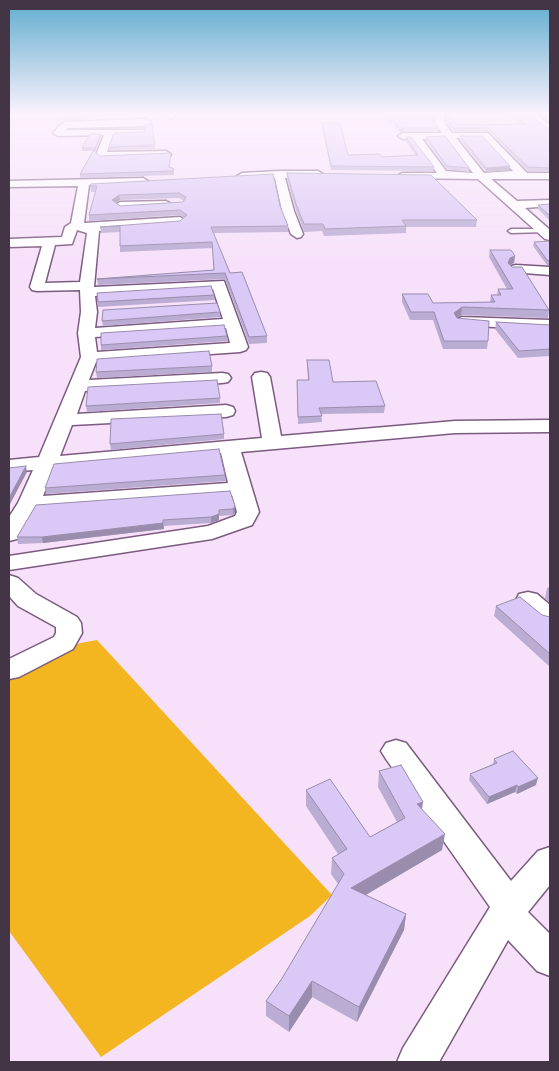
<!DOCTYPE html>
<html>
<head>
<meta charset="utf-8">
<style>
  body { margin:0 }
  #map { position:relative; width:559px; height:1071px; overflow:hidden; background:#f7e1fa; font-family:Roboto,sans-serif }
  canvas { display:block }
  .frame { position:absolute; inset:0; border:10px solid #433545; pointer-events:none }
</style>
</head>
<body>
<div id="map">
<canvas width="559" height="1071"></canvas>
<div class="frame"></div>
</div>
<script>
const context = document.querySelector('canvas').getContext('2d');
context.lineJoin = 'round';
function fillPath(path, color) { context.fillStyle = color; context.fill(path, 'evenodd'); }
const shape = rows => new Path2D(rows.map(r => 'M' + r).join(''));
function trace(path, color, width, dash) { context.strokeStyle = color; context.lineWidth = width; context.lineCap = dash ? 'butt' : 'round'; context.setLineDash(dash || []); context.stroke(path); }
fillPath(shape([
  [97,640,332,895,310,916,101,1057,9,931,9,677,31,664,80,643]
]), '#f4b620');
const service = shape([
  [545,229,548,231,547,232,511,233,508,231,511,229,545,229]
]);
const minor = shape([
  [167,115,175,115,175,116,171,119,167,115],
  [436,115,444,115,445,124,452,133,488,133,527,173,550,173,550,179,491,179,517,201,550,200,550,206,525,208,550,230,550,240,545,239,478,179,398,178,397,176,402,173,437,173,412,139,403,139,398,136,403,133,442,133,435,124,436,115],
  [446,138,473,173,446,171,422,139,446,138],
  [456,138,482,138,513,171,484,173,456,138],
  [528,115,537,115,550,125,550,132,528,115],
  [146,119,151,122,149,126,68,128,66,130,144,130,144,134,141,135,113,135,107,152,166,151,171,154,170,156,101,158,96,155,104,135,58,136,53,133,62,123,65,122,146,119],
  [279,171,318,171,323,174,318,177,285,178,294,211,303,234,301,237,297,238,291,234,282,211,275,178,242,179,237,176,242,173,279,171],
  [143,178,148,181,147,183,89,185,84,223,180,217,186,221,180,225,99,231,94,287,224,281,248,347,246,350,240,352,96,362,89,380,222,373,228,374,231,378,228,382,222,383,85,391,77,414,226,405,233,407,235,411,233,415,226,417,72,425,60,456,262,438,252,377,255,373,261,372,267,373,270,377,281,436,455,421,550,420,550,432,455,433,241,452,259,512,252,525,212,539,9,570,9,556,208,526,235,516,237,512,232,495,36,509,17,539,9,541,9,517,18,503,33,470,9,472,9,460,39,457,81,357,78,333,81,312,80,290,37,291,32,290,30,287,42,246,9,247,9,239,62,237,65,227,71,223,78,186,9,187,9,181,143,178],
  [77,230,87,233,80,282,45,283,55,245,72,244,77,230],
  [213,289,223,319,95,328,97,312,95,296,213,289],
  [226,328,230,343,97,352,95,337,226,328],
  [221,453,228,483,43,496,54,468,221,453],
  [166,201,170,203,172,205,170,207,120,210,114,206,120,202,166,201],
  [516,265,550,267,550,275,511,272,509,269,511,266,516,265],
  [462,317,550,320,550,330,457,325,454,322,457,319,462,317],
  [9,575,18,578,36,594,77,617,81,623,82,633,73,649,19,677,9,679,9,659,54,637,56,633,56,627,18,606,9,596,9,575],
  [528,592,537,594,550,605,550,626,541,624,519,606,516,600,519,594,528,592],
  [396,740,406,743,511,881,538,851,550,847,550,885,528,912,550,934,550,976,537,971,508,940,439,1062,397,1062,403,1048,490,907,386,759,381,751,386,743,396,740]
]);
trace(service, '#7b5b7f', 3);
trace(minor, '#7b5b7f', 3);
fillPath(service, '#fff');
fillPath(minor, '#fff');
fillPath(shape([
  [383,115,436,115,434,115,434,121,438,128,438,131,403,131,400,133,393,123,387,123],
  [445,115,456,125,521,124,506,115,530,115,550,130,550,172,528,171,488,131,453,131,447,123],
  [540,115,550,115,550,123],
  [322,123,348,155,382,157,415,155,406,141,406,137,434,167,433,171,331,170,322,127],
  [152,124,155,149,110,150,109,147,144,132,145,129,144,128,144,125],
  [101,134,101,137,95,152,100,156,171,153,170,167,174,169,174,175,80,178,80,174,93,151,82,151,82,148],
  [460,136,510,166,509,170,486,172,460,140],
  [426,137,469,168,469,172,447,169,426,141],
  [287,173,477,220,476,227,406,227,406,233,324,236,322,231,304,232,296,210,287,179],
  [273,174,280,206,288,226,288,232,213,233,230,273,267,336,267,343,249,344,225,279,98,285,97,279,214,270,213,248,120,252,120,232,101,233,100,227,180,221,184,218,180,215,89,221,89,215,96,192,91,192,90,186],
  [179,198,184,201,183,202,120,206,116,203,120,200],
  [550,204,550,221,538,209,538,205],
  [550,241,550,266,547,265,533,246,534,242],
  [490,250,515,256,514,263,510,265,549,310,548,318,461,315,457,318,488,341,487,349,443,349,433,320,410,320,402,302,402,294,433,303,490,302,491,295,497,295,498,289,507,289,489,257],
  [97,293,214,295,215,300,98,307],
  [220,312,220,317,103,326,102,321],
  [496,322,550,325,550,356,518,358,495,329],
  [227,336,228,341,101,350,101,345],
  [307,360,333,382,385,406,384,413,321,414,322,422,298,424,297,380,308,380],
  [212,366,212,372,97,378,96,372],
  [220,398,220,403,87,412,86,406],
  [224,434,224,439,111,450,110,444],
  [225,475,226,481,46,494,45,488],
  [235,506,235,512,233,515,219,516,219,520,211,523,164,526,164,529,43,543,18,544,17,537],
  [550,587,550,603,545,598,547,588],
  [496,606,550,617,550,667,494,616],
  [494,759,536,785,517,794,515,792,487,804,469,780,470,774,493,764],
  [379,771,422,809,442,850,366,895,406,914,404,930,357,1022,312,997,289,1032,266,1016,266,1001,281,980,338,884,331,874,332,858,338,854,306,806,306,790,370,837,397,822,378,787]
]), '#bbacd4');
fillPath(shape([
  [88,116,88,119,63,121,63,117],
  [403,128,403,131,400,133,400,129],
  [101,134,101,137,94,154,94,151],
  [510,166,509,170,486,172,486,168],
  [119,195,120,200,112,205,112,200],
  [515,256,514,263,509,265,508,263,510,258],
  [462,307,461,315,453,321,454,313],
  [26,466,27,472,9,506,9,498],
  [235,506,235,512,233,515,233,509],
  [219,514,219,520,211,523,211,517],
  [163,523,164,529,43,543,42,537],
  [538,778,536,785,517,794,518,787],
  [517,785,515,792,487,804,489,797],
  [423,802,421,818,417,804],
  [445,834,442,850,350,904,351,888],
  [406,914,404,930,357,1022,359,1007],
  [312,981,312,997,289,1032,289,1016]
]), '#998cac');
const building = shape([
  [63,115,87,115,88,116,63,117,63,115],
  [385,115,434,115,433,120,438,128,403,128,400,129,393,120,387,120,385,115],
  [446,115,449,115,456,125,526,124,512,115,530,115,550,130,550,168,528,167,488,128,453,128,447,120,446,115],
  [544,115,550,115,550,119,544,115],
  [322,123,340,123,348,155,379,154,382,157,418,155,406,137,411,137,434,167,331,166,322,123],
  [152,124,155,145,109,147,114,133,144,132,146,127,144,125,152,124],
  [90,134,101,134,94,151,100,156,171,153,169,167,174,169,173,171,80,174,95,148,82,148,90,134],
  [445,136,469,168,447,166,426,137,445,136],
  [460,136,482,136,510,166,486,168,460,136],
  [287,173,431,175,477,220,402,220,406,226,325,229,323,224,304,224,296,204,287,173],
  [273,174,280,206,288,226,211,227,230,273,242,272,267,336,249,337,225,273,97,279,214,270,212,242,120,246,120,226,100,227,180,221,187,215,180,210,89,215,97,186,90,186,91,184,273,174],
  [179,193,186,197,183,202,120,206,112,200,119,195,179,193],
  [550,204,550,216,538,205,550,204],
  [550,241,550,261,547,260,534,242,550,241],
  [490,250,511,250,515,256,510,258,508,263,512,267,522,267,549,310,462,307,454,313,457,318,489,321,488,341,444,341,434,312,411,312,402,294,428,294,433,303,495,302,491,295,501,295,498,289,513,289,490,250],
  [211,286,214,295,98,302,97,293,211,286],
  [217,303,220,312,102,321,103,310,217,303],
  [496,322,550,325,550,349,519,351,496,322],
  [224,325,227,336,101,345,101,333,224,325],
  [209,351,212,366,96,372,97,359,209,351],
  [307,360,329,360,333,382,376,381,385,406,319,408,322,416,298,417,297,380,309,380,307,360],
  [217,380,220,398,86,406,88,387,217,380],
  [221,414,224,434,110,444,111,419,221,414],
  [219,449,225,475,45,488,54,464,219,449],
  [26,466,9,498,9,468,26,466],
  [230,491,235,506,233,509,219,510,219,514,211,517,163,520,163,523,42,537,17,537,36,505,230,491],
  [520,597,542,615,550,617,550,654,496,606,520,597],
  [513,751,538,778,518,787,517,785,489,797,470,774,497,763,494,759,513,751],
  [401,765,423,802,417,804,445,834,351,888,406,914,359,1007,312,981,289,1016,266,1001,281,980,344,874,332,858,347,849,306,790,330,779,370,837,405,818,379,771,401,765]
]);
fillPath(building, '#dac8f6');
trace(building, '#998cac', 1);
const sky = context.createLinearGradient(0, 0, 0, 265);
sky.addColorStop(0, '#5facce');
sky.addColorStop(0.43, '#fbf2fd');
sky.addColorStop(1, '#fbf2fd00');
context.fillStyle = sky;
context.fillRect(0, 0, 559, 265);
</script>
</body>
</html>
